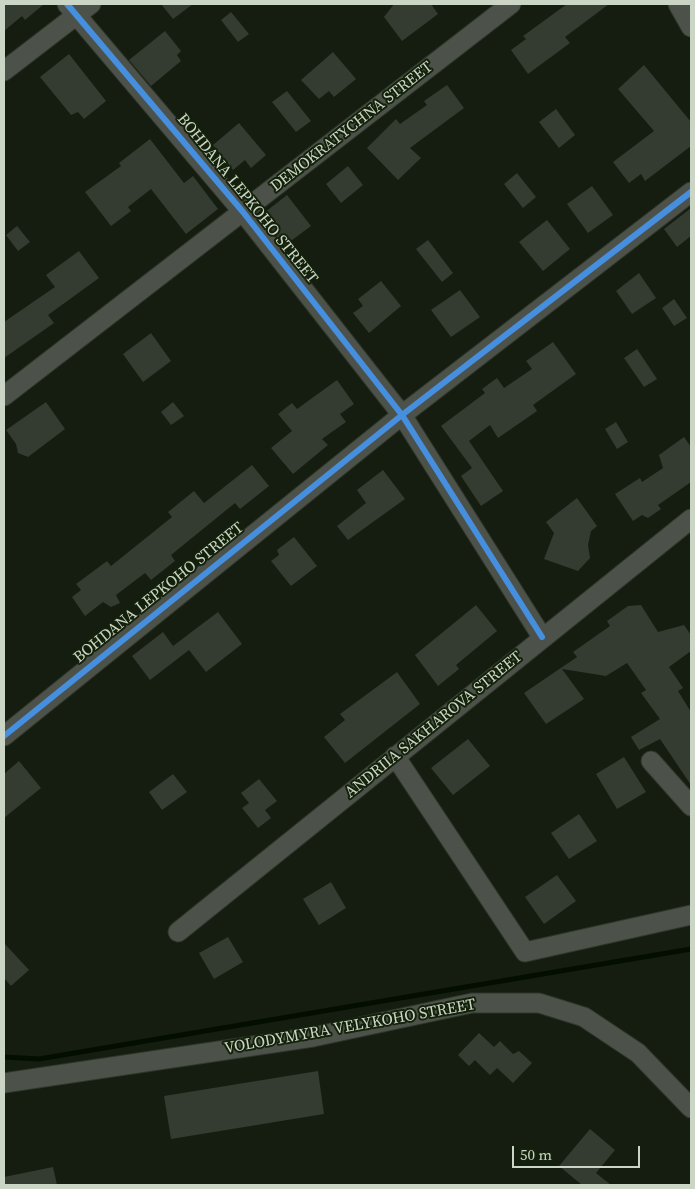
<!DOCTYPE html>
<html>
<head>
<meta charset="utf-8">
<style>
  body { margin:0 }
  #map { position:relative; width:695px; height:1189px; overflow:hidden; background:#151d10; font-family:"Source Serif 4",serif }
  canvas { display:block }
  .frame { position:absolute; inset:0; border:5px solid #cbd5c6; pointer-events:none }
  .scale { position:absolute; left:512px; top:1146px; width:128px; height:22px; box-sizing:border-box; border:2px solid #cbd5c6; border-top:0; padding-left:6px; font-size:15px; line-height:18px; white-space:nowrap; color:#cbd5c6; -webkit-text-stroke:4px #14220b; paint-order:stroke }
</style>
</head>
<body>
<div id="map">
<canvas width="695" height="1189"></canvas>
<div class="frame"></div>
<div class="scale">50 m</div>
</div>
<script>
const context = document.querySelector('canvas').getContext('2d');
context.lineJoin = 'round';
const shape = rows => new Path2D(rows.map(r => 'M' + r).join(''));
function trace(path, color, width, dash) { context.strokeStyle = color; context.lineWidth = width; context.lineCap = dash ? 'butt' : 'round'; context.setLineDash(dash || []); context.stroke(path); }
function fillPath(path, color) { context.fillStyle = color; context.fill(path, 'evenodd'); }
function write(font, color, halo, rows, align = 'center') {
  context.font = font + ' "Source Serif 4",serif'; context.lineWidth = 4; context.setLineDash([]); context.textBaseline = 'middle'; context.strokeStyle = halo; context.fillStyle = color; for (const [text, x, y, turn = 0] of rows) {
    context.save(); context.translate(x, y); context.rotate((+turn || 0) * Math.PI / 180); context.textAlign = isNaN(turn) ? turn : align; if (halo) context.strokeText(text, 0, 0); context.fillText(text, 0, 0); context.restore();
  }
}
trace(shape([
  [4,1057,39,1059,691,949]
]), '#030e01', 5);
fillPath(shape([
  [4,4,44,4,25,20,22,16,4,31],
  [161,4,193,4,173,19],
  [394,4,431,4,438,14,402,41,384,17],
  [567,4,609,4,565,37,570,43,528,74,511,50,526,39,523,36],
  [231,12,249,34,238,42,221,20],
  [165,31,181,51,177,55,181,61,151,86,129,60],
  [333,52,356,79,334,97,329,91,319,99,301,80],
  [69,54,106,101,84,119,78,112,71,115,40,77],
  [644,65,691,122,691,146,645,181,641,174,629,183,613,162,654,131,618,89],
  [447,85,464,108,410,148,421,158,398,180,367,148,396,119,400,124,427,105,424,101],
  [287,91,311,121,296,132,272,102],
  [556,109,575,135,559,148,539,122],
  [239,123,266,155,251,168,245,160,233,170,213,145],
  [150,139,184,183,193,176,218,209,186,234,151,189,128,207,131,211,111,226,85,192,121,166,119,163],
  [348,166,363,185,341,203,326,184],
  [517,173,536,197,523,208,504,184],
  [592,186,613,215,588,233,567,204],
  [287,195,311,226,284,246,260,216],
  [691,208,691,236,677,247,664,229],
  [547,220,570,249,543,271,519,242],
  [17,226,30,242,18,251,6,235],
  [428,240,453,273,442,282,416,249],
  [79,251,99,278,48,315,54,323,4,358,4,322,55,287,46,275],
  [639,273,656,298,632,314,616,291],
  [381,281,401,306,369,333,353,313,363,306,358,299],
  [460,290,480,317,451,337,431,310],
  [674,299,687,318,674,326,662,308],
  [151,333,171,361,143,382,123,354],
  [553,342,576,374,533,405,537,411,498,438,490,425,469,441,503,491,481,506,461,476,472,468,441,426,485,393,482,389,497,378,504,388,532,369,526,361],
  [637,349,657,379,644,387,624,358],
  [337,380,354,404,340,414,346,422,322,439,328,445,293,474,271,448,292,431,278,414,292,403,297,409],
  [46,402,65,429,28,457,18,453,16,444,6,430],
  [173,402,184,416,171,425,161,412],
  [616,422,628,442,617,449,605,429],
  [684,437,691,447,691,482,658,505,661,509,648,518,642,515,633,521,615,494,640,478,642,482,663,468,659,455],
  [252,465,269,486,240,509,235,503,171,555,175,561,151,580,145,573,116,595,120,603,111,607,103,602,85,616,72,597,81,590,76,584,107,561,111,566,172,517,168,512,194,491,204,503],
  [383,470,405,499,348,540,337,526,366,503,357,490],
  [577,498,597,526,591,531,588,545,590,558,578,571,544,559,554,533,546,522],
  [294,537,317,566,291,586,271,561,279,555,277,550],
  [476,605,497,631,456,665,459,669,438,686,415,655],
  [641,605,658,632,684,625,691,635,691,651,669,667,683,688,678,691,691,712,691,785,660,739,639,750,631,737,660,719,641,693,646,690,627,663,606,676,562,669,584,699,546,724,524,693,577,657,573,652,610,626,607,621,628,606],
  [218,612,242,644,206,672,189,650,150,680,132,656,163,632,173,646],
  [397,672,420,704,345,763,324,737,345,720,340,714],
  [468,739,490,766,453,795,431,768],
  [624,757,646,792,617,809,596,774],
  [19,761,41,788,4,818,4,774],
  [173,774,187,792,162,810,149,792],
  [259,779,277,801,265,810,271,818,258,828,242,808,249,803,241,793],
  [579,814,597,841,569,859,551,833],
  [557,875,576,901,544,924,525,897],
  [331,882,346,908,319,925,303,899],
  [228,937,243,962,214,979,199,953],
  [4,943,29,970,11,986,4,978],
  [479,1033,494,1047,500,1041,513,1054,519,1051,532,1063,513,1083,497,1068,490,1075,475,1060,469,1066,458,1055],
  [318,1071,324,1114,171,1139,164,1096],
  [590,1129,615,1150,596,1173,611,1185,582,1185,559,1166],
  [53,1167,57,1185,4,1185,4,1177]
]), '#343b30');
const minor = shape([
  [67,4,243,212,402,415,542,637],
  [678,4,691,27],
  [4,71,91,4],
  [4,396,511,4],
  [4,736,402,415,691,192],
  [395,756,525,952,691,915],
  [651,761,691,806],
  [178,932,691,519],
  [4,1083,313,1037,472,1003,539,1003,584,1017,638,1053,691,1108]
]);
trace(minor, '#2f362a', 21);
trace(minor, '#4c5249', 19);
trace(shape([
  [67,4,243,212,402,415,542,637],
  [4,736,402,415,691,192]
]), '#468fdf', 6);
write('16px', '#cbd5c6', '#14220b', [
  ["DEMOKRATYCHNA STREET",352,127,-38],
  ["BOHDANA LEPKOHO STREET",247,199,51],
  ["BOHDANA LEPKOHO STREET",159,593,-39],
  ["ANDRIIA SAKHAROVA STREET",434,725,-39],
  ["VOLODYMYRA VELYKOHO STREET",350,1027,-10]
]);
</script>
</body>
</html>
